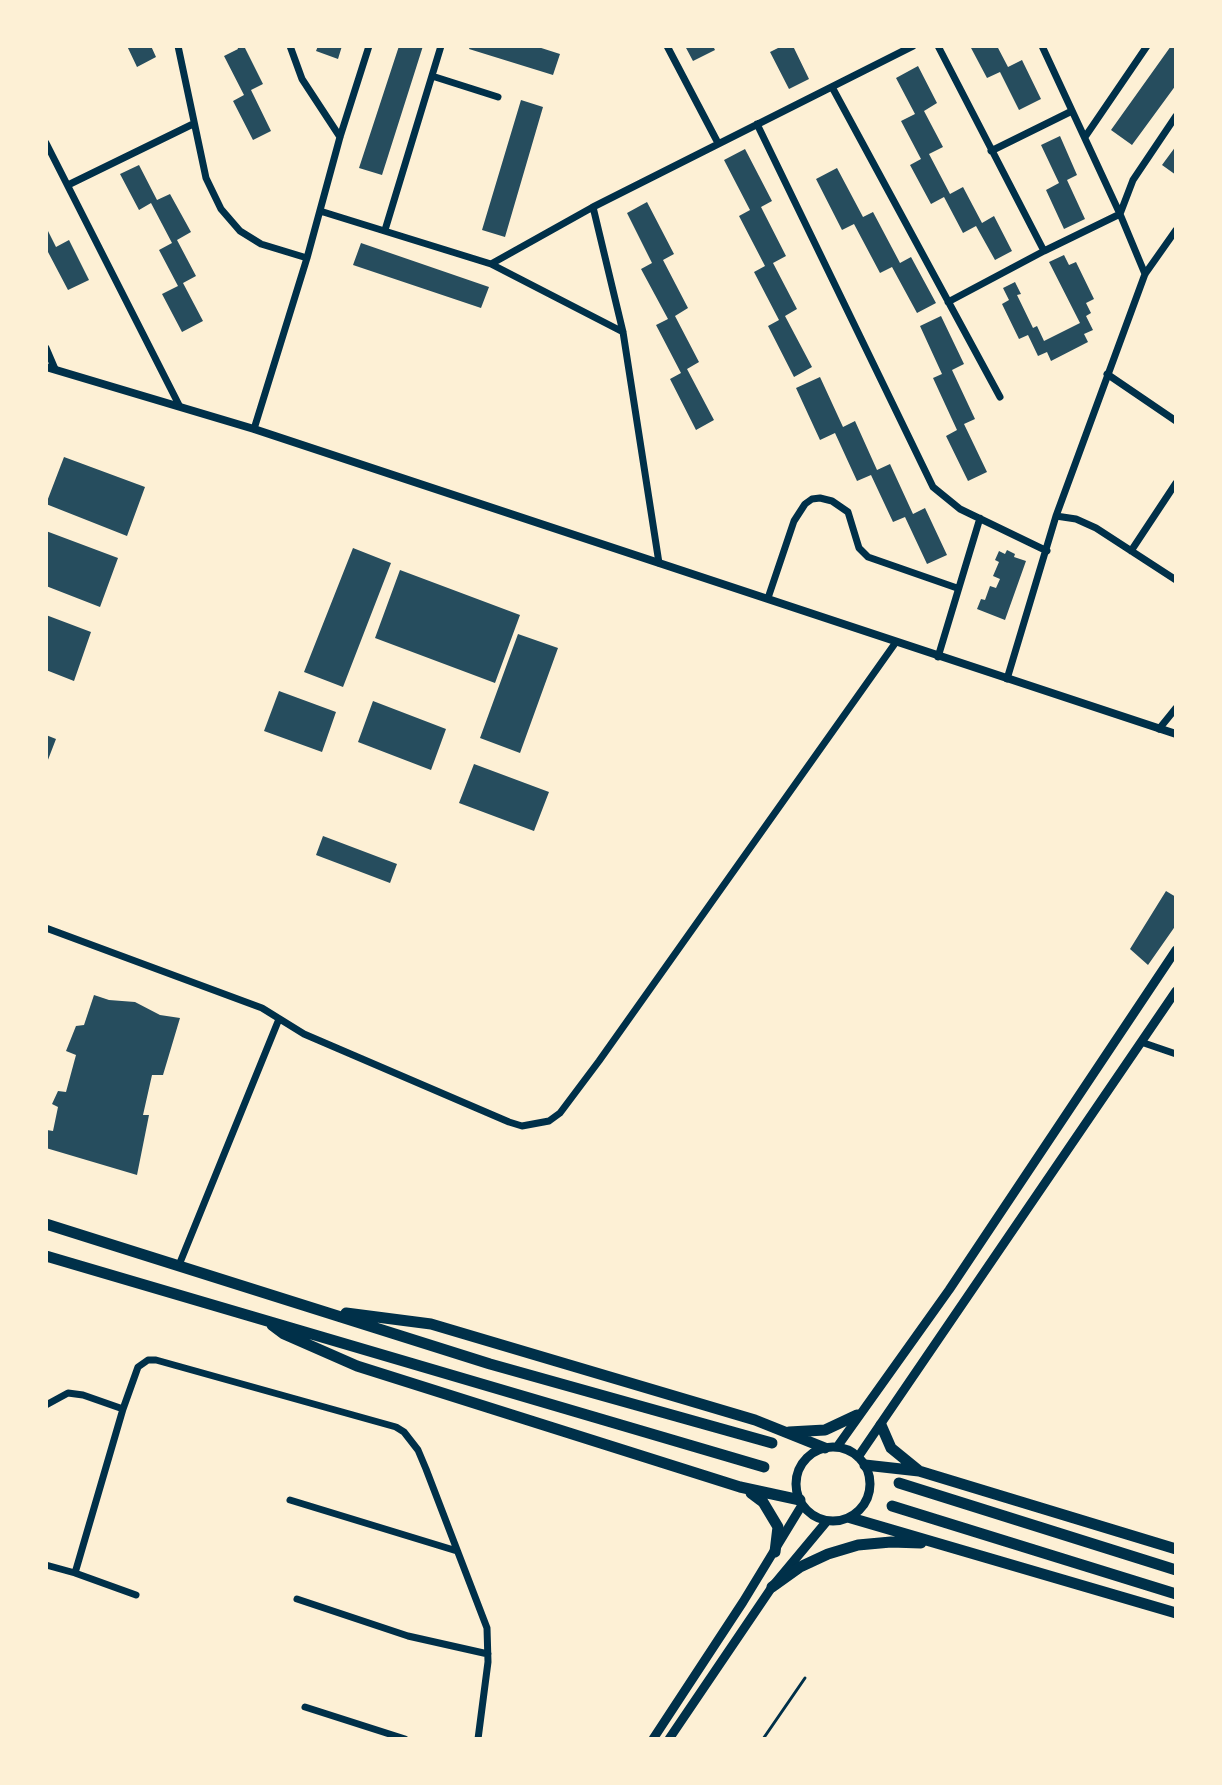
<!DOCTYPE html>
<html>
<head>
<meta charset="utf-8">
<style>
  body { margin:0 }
  #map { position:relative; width:1222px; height:1785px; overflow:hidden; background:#fdf0d5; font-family:"Varela Round",sans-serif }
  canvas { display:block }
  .frame { position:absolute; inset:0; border:48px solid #fdf0d5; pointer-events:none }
</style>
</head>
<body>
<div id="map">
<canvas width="1222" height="1785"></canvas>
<div class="frame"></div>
</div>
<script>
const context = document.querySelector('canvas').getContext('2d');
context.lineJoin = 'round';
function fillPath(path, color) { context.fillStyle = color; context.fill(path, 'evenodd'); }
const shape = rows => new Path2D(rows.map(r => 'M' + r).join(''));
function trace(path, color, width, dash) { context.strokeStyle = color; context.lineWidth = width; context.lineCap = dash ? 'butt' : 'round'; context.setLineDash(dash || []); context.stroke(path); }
fillPath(shape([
  [127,46,151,46,156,57,137,67],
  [237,46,244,46,263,84,251,90,271,131,253,140,233,101,244,95,224,56,238,49],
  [318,46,342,46,338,59,316,51],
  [399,46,423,46,382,175,359,168],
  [470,46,535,46,560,54,553,75,469,49],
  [685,46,713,46,715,50,693,61],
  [782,46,793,46,809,79,789,89,770,52],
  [970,46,997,46,1008,67,1022,60,1041,99,1019,110,1000,72,987,78],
  [1171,46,1176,46,1176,85,1132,145,1111,130],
  [918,66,937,103,924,111,943,147,929,154,950,194,963,187,982,223,994,216,1012,251,995,260,976,226,963,233,944,197,931,204,910,165,921,159,901,121,915,114,896,78],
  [521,100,543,107,505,237,482,230],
  [1060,136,1077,175,1067,180,1085,219,1064,229,1046,190,1059,183,1041,145],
  [1176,146,1176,175,1162,165],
  [745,149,772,201,761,207,786,256,773,263,797,309,785,316,812,367,794,377,768,326,779,320,754,272,765,266,739,216,750,210,724,160],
  [139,165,157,200,170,194,191,232,177,240,196,276,183,283,203,321,182,332,162,294,178,286,159,250,172,243,151,203,139,210,120,174],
  [837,168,863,217,873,212,900,263,911,257,936,303,917,313,892,267,880,273,854,224,842,230,816,179],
  [647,202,674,254,663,260,688,308,675,316,699,362,687,369,714,420,696,430,670,379,681,373,656,325,668,319,641,269,652,263,627,213],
  [46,227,56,247,69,240,89,280,68,290,48,252,46,253],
  [361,243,489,287,481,308,353,265],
  [1064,255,1069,265,1076,262,1094,299,1086,303,1091,313,1086,316,1093,330,1084,334,1088,342,1051,361,1047,352,1038,356,1028,335,1019,339,1002,304,1009,300,1003,288,1015,282,1021,294,1017,295,1033,328,1037,326,1044,341,1080,323,1049,262],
  [941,316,964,364,952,370,975,419,964,424,987,472,968,481,946,436,957,430,933,378,942,374,920,326],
  [820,377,843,427,855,421,877,470,890,464,913,514,925,508,947,555,927,564,905,517,893,522,871,475,857,481,835,433,820,440,796,388],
  [64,457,145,487,127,536,46,504],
  [46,531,118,558,100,607,46,586],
  [353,548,391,563,343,687,304,672],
  [1007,550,1015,554,1014,557,1026,561,1005,620,977,609,981,599,985,600,990,586,996,588,1000,579,993,576,999,562,995,560,999,551,1005,554],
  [400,570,520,615,495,683,375,638],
  [46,615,91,632,74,681,46,670],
  [518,634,558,648,520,753,480,738],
  [279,691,336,712,322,752,264,731],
  [373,701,446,729,431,770,358,742],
  [46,735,56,739,46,765],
  [474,764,549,792,534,831,459,803],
  [323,836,397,864,390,883,316,855],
  [1166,891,1176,897,1176,925,1148,965,1130,949],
  [94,995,109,1000,135,1002,160,1015,180,1018,163,1075,152,1075,143,1115,149,1115,137,1175,46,1148,47,1130,53,1131,58,1107,52,1104,58,1091,66,1092,76,1055,66,1051,76,1026,84,1025]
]), '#264d5e');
trace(shape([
  [763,1739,805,1678]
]), '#003049', 3);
trace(shape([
  [178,46,206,178,221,209,240,231,261,244,307,258],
  [290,46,302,79,340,137],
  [667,46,718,143],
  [938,46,1044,251],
  [1042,46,1120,214,1145,274],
  [432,76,498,97],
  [832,87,1000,397],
  [757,124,933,487,960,509,1047,551],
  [1085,137,1147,46],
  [46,143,179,405],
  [991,151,1072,111],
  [68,185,193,124],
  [593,207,623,332,659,563],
  [320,211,491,264,593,207,913,46],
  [385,230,441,46],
  [491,264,623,332],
  [948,302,1044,251,1120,214,1133,180,1176,116],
  [46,348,55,369],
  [1107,374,1176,421],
  [254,429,307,258,340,137,369,46],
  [1056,516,1076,519,1096,528,1176,580],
  [1131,551,1176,483],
  [768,598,794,521,805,504,812,499,820,498,832,501,848,512,859,548,868,557,957,588],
  [938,657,980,518],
  [1007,679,1056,516,1145,274,1176,230],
  [1159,729,1176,708],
  [46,928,262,1008,304,1034,509,1122,522,1126,549,1121,560,1113,599,1061,896,642],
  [1141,1042,1176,1054],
  [179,1265,279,1019],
  [46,1405,68,1393,83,1395,123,1409,138,1367,148,1360,156,1360,396,1427,404,1432,418,1450,426,1469,487,1628,488,1662,478,1739],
  [290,1500,457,1551],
  [46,1565,75,1573,123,1409],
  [75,1573,136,1595],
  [297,1599,408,1636,488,1654],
  [305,1707,405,1739]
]), '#003049', 7);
trace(shape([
  [46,367,254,429,1176,734]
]), '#003049', 8);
trace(shape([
  '796 1484a37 37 0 1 1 74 0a37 37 0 1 1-74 0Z',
  [837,1447,949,1290,1176,950],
  [858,1457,1176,991],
  [653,1739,743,1602,802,1505],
  [669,1739,772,1587,827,1521]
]), '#003049', 9);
trace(shape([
  [46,1224,490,1364,772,1443],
  [46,1256,764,1467],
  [346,1313,431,1324,755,1420,825,1448],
  [272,1325,284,1334,357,1366,740,1487,800,1500],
  [881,1425,891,1448,918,1470],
  [789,1432,825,1430,857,1415],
  [865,1465,919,1471,1176,1549],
  [899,1483,1176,1570],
  [751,1493,763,1502,778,1527,775,1552],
  [892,1506,1176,1594],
  [851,1518,1176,1613],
  [772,1587,800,1567,828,1554,858,1545,891,1542,921,1543]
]), '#003049', 11);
</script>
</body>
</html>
